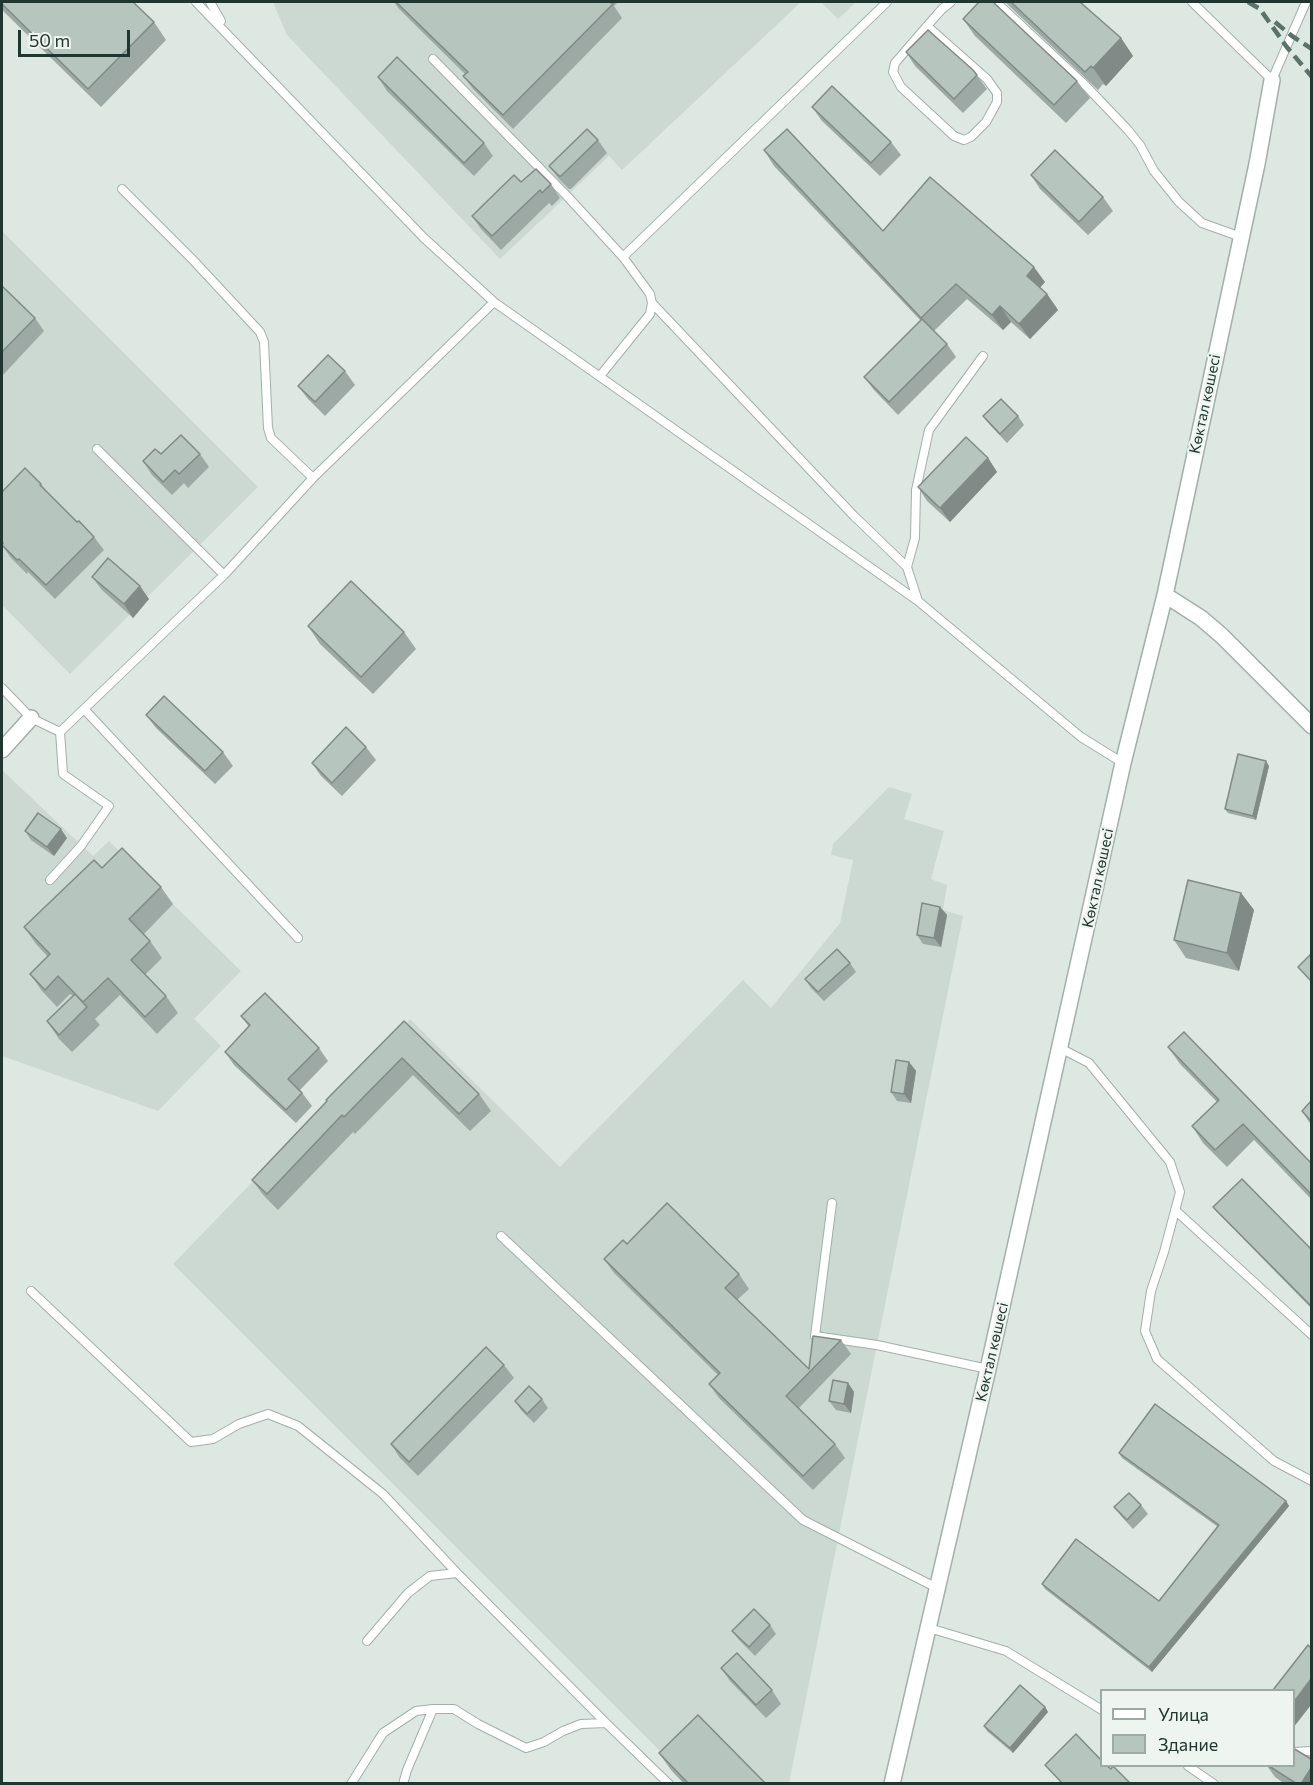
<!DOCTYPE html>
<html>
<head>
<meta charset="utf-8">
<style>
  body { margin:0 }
  #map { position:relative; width:1313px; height:1785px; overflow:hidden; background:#dee8e3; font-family:Commissioner,sans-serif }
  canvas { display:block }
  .frame { position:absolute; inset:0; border:3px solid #213630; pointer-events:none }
  .legend { position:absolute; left:1100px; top:1689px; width:195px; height:78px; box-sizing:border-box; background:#eef5f1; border:2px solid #9ca9a4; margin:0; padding:8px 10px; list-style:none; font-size:18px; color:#213630 }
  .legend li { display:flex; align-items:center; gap:12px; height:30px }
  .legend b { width:30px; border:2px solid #9ca9a4 }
  .scale { position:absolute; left:18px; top:30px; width:112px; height:27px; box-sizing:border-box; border:3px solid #213630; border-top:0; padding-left:8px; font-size:18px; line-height:21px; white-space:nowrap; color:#213630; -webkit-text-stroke:4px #eef5f1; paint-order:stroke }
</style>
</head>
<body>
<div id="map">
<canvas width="1313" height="1785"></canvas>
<div class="frame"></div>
<ul class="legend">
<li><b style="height:8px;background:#fff"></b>Улица</li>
<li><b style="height:16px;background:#b7c5bf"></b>Здание</li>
</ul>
<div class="scale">50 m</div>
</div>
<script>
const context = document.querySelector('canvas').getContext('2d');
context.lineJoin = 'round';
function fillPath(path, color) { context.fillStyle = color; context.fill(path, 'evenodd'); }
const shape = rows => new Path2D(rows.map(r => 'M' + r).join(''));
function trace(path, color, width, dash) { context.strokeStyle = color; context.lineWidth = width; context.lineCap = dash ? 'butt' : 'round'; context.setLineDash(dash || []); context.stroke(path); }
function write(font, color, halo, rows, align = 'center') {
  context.font = font + ' Commissioner,sans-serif'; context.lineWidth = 4.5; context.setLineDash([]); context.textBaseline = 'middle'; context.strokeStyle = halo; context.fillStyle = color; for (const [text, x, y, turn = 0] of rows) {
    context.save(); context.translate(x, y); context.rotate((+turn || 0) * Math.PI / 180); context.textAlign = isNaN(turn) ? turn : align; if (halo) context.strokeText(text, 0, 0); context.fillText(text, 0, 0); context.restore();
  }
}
fillPath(shape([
  [273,2,801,2,622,170,609,156,500,259,287,35],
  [821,2,856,2,838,19],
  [2,231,258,487,70,674,2,605],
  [3,771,93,856,109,841,241,971,194,1019,221,1046,158,1111,2,1056,2,773],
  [889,787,912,794,904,819,944,831,931,879,947,885,943,910,963,916,789,1783,692,1783,173,1264,410,1019,560,1167,743,980,771,1008,840,923,853,860,831,855,833,844]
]), '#ccd8d2');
const lane = shape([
  [196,2,424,238,494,302],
  [210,2,221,21],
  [996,2,1086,86,1128,130,1140,145,1154,171,1179,202,1202,223,1241,237],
  [1192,2,1272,80,1306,2],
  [927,26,987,79,997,93,997,102,986,122,971,137,964,140,954,136,901,87,893,72,895,63,927,26,942,9,951,2],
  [433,59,567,196,623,257,650,294,652,303,650,314,600,376],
  [122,189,193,260,260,332,264,342,268,428,271,438,313,478],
  [623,257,887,2],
  [652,303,854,516,907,567,918,601],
  [97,449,224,575],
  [907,567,915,538,916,490,929,430,983,356],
  [2,688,31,718,60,732,224,575,313,478,494,302,918,601,1081,737,1123,763],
  [84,709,298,938],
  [50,880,81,846,109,806,63,774,60,732],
  [1060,1048,1089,1063,1170,1162,1180,1192,1164,1252,1151,1291,1145,1331,1157,1359,1274,1461,1312,1481],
  [832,1203,815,1336,877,1345,988,1369],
  [1175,1210,1312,1335],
  [501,1236,803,1520,937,1588],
  [31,1291,191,1442,213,1439,239,1424,268,1414,298,1426,383,1494,457,1573,606,1723,669,1784],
  [929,1628,1006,1651,1102,1710],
  [367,1641,408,1593,430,1576,457,1573],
  [1294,1752,1312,1751],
  [1188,1766,1214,1784],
  [351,1784,383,1733,416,1711,433,1709],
  [403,1784,407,1770,433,1709,454,1709,478,1724,526,1748,544,1742,563,1731,581,1724,606,1723]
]);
const street = shape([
  [1165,595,1201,618,1222,636,1312,726],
  [2,750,31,718],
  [892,1784,988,1369,1123,763,1165,595,1257,164,1272,80]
]);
trace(lane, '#a2afaa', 10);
trace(street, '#a2afaa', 18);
trace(lane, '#fff', 8);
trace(street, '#fff', 15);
trace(shape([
  [1248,2,1260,9,1286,46,1312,77],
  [1275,22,1292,36,1312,49]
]), '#5b726b', 4.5, [12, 6]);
fillPath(shape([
  [2,2,154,22,166,40,101,107,2,10],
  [394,2,618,2,614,6,622,18,513,129,473,89,463,76,465,74,399,9],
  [1005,2,1080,2,1121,38,1133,56,1106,86,1103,84,1098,90],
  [963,19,1077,81,1090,98,1066,123,975,36],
  [906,52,973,70,987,89,963,113,915,66],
  [378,77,484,143,493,156,474,176,387,91],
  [812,107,891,142,901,155,880,176,822,121],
  [598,140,607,153,571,189,569,189,559,179,549,166],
  [764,150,883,231,1045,282,1040,288,1047,294,1058,310,1030,339,1011,322,1003,330,967,299,934,331,947,344,956,357,898,415,874,390,864,377,921,321,774,166],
  [1031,175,1103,197,1113,211,1088,235,1040,189],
  [521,182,551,184,560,198,552,206,549,203,501,250,481,229,472,216],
  [2,286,35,318,44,331,2,376],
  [345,371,355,385,325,416,308,399,298,386],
  [983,416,1018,416,1024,425,1007,443,990,425],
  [161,454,200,454,209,467,188,488,184,483,172,495,152,475,143,461],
  [988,458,997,472,950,522,927,501,918,487],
  [41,484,48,494,77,522,94,537,104,550,55,599,28,572,27,574,11,558,2,545,2,492],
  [92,577,149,599,133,618,102,590],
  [308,626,404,632,416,649,373,694,320,644],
  [146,715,223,752,233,766,215,784,156,728],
  [366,747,376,760,342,796,321,776,312,763],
  [1269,766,1256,820,1228,813,1225,809],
  [25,831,67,838,54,856,31,840],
  [102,868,161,887,173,904,144,934,150,941,162,958,145,975,166,996,178,1013,157,1034,120,995,95,1019,100,1025,72,1052,59,1039,47,1021,73,996,70,994,57,1007,42,991,30,974,48,957,36,944,24,927],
  [1241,893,1254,910,1239,971,1186,958,1174,940],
  [940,907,947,915,941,947,923,944,917,935],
  [850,963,856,972,824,1001,811,988,805,979],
  [241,1016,319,1048,328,1061,300,1090,312,1106,296,1123,234,1065,225,1052,249,1027],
  [404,1021,479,1094,491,1111,470,1131,413,1075,355,1134,353,1132,278,1210,264,1196,252,1180],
  [1168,1047,1311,1163,1311,1199,1254,1140,1227,1167,1203,1143,1192,1126,1217,1102,1180,1064],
  [909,1062,916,1071,911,1103,897,1101,891,1092],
  [1311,1101,1311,1125,1302,1111],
  [1213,1207,1311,1249,1311,1308,1216,1211],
  [627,1244,739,1274,749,1289,737,1300,809,1369,841,1340,851,1354,799,1408,835,1444,845,1458,813,1490,719,1398,709,1384,718,1375,614,1273,604,1259],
  [504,1365,514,1378,418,1476,400,1458,391,1444],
  [848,1383,854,1392,851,1413,836,1410,829,1401],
  [542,1399,548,1408,534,1423,521,1410,515,1401],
  [1119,1453,1286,1501,1289,1506,1152,1672,1045,1589,1042,1584,1159,1601,1218,1527,1122,1458],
  [1141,1505,1148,1514,1133,1529,1121,1516,1114,1507],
  [770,1625,776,1634,755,1656,739,1640,732,1631],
  [721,1668,772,1690,781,1704,766,1718,730,1681],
  [1045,1707,1048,1712,1013,1753,987,1731,984,1726],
  [659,1753,766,1784,684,1784,671,1770],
  [1267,1766,1293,1766,1311,1784,1285,1784,1275,1777]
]), '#9da9a4');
fillPath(shape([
  [1121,38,1133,56,1106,86,1093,68],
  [1034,267,1045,282,1037,291,1027,276],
  [1047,294,1058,310,1030,339,1019,324],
  [1000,306,1011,322,1003,330,992,315],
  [988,458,997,472,950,522,940,508],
  [140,586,149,599,133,618,124,604],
  [1266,761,1269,766,1256,820,1253,816],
  [61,829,67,838,54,856,47,847],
  [1241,893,1254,910,1239,971,1227,953],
  [940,907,947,915,941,947,934,938],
  [909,1062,916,1071,911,1103,904,1094],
  [848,1383,854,1392,851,1413,844,1404],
  [1286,1501,1289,1506,1152,1672,1149,1667],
  [1311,1679,1311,1705,1293,1728,1293,1703],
  [1045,1707,1048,1712,1013,1753,1010,1748],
  [1311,1768,1311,1784,1301,1784]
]), '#808a86');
const building = shape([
  [2,2,133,2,154,22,88,89,2,4,2,2],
  [396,2,610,2,613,4,503,115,463,76,468,72,396,2],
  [979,2,993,2,1077,81,1054,105,963,19,979,2],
  [1011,2,1080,2,1121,38,1093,68,1091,66,1085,72,1011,2],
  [928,30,973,70,977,75,954,99,906,52,928,30],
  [397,57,484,143,464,163,378,77,397,57],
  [832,86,891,142,871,163,812,107,832,86],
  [587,129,598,140,561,176,559,176,549,166,587,129],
  [787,129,883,231,930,177,1034,267,1027,276,1047,294,1019,324,1000,306,992,315,956,284,921,318,764,150,787,129],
  [1055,150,1103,197,1079,222,1031,175,1055,150],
  [536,169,551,184,542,193,540,190,492,236,472,216,514,175,521,182,536,169],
  [2,286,35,318,2,352,2,286],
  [922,319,947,344,889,402,864,377,922,319],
  [328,355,345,371,315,402,298,386,328,355],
  [1001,399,1018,416,1000,434,983,416,1001,399],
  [181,435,200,454,179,474,175,470,163,482,143,461,155,449,161,454,181,435],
  [966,437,988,458,940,508,918,487,966,437],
  [25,468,41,484,40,485,77,522,79,521,94,537,46,585,19,559,17,560,2,545,3,543,2,541,2,492,25,468],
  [108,558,140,586,124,604,92,577,108,558],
  [351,581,404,632,361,677,308,626,351,581],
  [164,696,223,752,205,771,146,715,164,696],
  [346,727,366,747,332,783,312,763,346,727],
  [1238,754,1266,761,1253,816,1225,809,1238,754],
  [38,813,61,829,47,847,25,831,38,813],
  [122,848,161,887,129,919,150,941,131,960,166,996,145,1017,108,978,83,1002,58,976,45,990,30,974,50,954,24,927,94,860,102,868,122,848],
  [1188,880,1241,893,1227,953,1174,940,1188,880],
  [922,903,940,907,934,938,917,935,922,903],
  [837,949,850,963,818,992,805,979,837,949],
  [1311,954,1311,981,1298,967,1311,954],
  [265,993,319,1048,288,1079,302,1093,286,1110,225,1052,250,1025,241,1016,265,993],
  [75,994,87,1007,59,1035,47,1021,75,994],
  [404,1021,479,1094,459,1114,402,1058,344,1117,342,1115,267,1194,252,1180,327,1101,326,1100,404,1021],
  [1184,1032,1311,1163,1311,1194,1243,1124,1215,1150,1192,1126,1219,1100,1168,1047,1184,1032],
  [896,1060,909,1062,904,1094,891,1092,896,1060],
  [1311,1101,1311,1121,1302,1111,1311,1101],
  [1242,1179,1311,1249,1311,1306,1213,1207,1242,1179],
  [667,1203,739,1274,725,1288,809,1369,813,1336,841,1340,786,1396,835,1444,803,1476,709,1384,720,1373,604,1259,623,1240,627,1244,667,1203],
  [486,1347,504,1365,409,1462,391,1444,486,1347],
  [833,1380,848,1383,844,1404,829,1401,833,1380],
  [529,1386,542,1399,527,1414,515,1401,529,1386],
  [1155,1404,1286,1501,1149,1667,1042,1584,1076,1539,1159,1601,1219,1525,1119,1453,1155,1404],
  [1129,1493,1141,1505,1127,1520,1114,1507,1129,1493],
  [754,1609,770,1625,749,1647,732,1631,754,1609],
  [1308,1645,1311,1648,1311,1679,1293,1703,1293,1690,1273,1690,1308,1645],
  [737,1653,772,1690,756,1705,721,1668,737,1653],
  [1020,1685,1045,1707,1010,1748,984,1726,1020,1685],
  [698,1715,766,1784,689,1784,659,1753,698,1715],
  [1076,1734,1101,1760,1101,1766,1107,1766,1111,1769,1113,1766,1131,1784,1063,1784,1045,1765,1076,1734],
  [1293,1748,1311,1759,1311,1768,1301,1784,1297,1784,1269,1766,1293,1766,1293,1748]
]);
fillPath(building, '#b7c5bf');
trace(building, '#808a86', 1.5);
write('15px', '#213630', '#eef5f1', [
  ["Көктал көшесі",1205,404,-78],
  ["Көктал көшесі",1098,878,-78],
  ["Көктал көшесі",992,1352,-77]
]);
</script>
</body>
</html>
